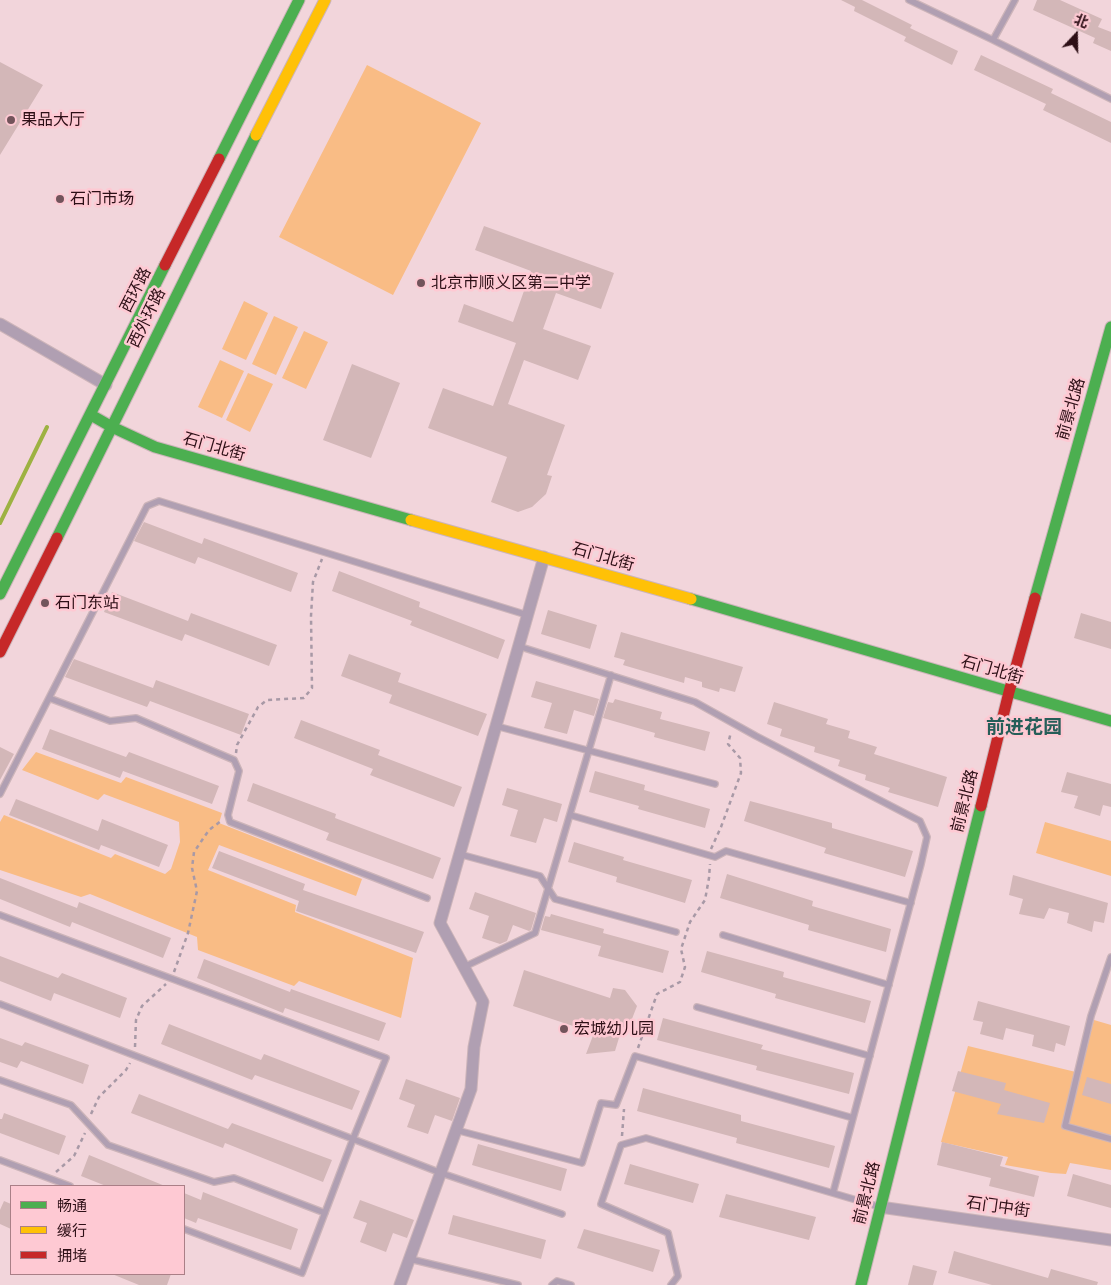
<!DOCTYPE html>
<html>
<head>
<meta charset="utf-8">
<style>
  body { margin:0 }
  #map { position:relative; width:1111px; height:1285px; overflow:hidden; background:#f2d5db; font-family:Cabin,"Noto Sans SC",sans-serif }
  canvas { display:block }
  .legend { position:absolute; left:10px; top:1185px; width:175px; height:90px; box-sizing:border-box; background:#fec9d3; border:1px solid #aa7f87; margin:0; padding:6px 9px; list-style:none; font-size:15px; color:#2d0f16 }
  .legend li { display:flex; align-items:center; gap:10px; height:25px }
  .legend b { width:25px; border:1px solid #aa7f87 }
  .north { position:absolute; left:1051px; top:10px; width:50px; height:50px; -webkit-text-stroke:4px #fec9d3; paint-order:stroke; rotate:21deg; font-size:14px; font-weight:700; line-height:20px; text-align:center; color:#2d0f16 }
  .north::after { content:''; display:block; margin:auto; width:18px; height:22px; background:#2d0f16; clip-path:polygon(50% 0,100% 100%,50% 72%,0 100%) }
</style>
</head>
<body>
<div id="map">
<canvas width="1111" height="1285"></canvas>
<ul class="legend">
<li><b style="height:6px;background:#4caf50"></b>畅通</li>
<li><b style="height:6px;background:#ffc107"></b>缓行</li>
<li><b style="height:6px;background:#c62828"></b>拥堵</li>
</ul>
<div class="north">北</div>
</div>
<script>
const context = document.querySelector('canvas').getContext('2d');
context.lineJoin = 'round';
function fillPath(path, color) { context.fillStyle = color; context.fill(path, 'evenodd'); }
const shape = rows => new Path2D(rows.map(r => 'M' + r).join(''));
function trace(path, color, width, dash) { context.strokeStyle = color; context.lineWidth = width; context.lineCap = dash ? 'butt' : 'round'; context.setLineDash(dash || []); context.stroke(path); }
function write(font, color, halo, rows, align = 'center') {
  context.font = font + ' Cabin,"Noto Sans SC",sans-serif'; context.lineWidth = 5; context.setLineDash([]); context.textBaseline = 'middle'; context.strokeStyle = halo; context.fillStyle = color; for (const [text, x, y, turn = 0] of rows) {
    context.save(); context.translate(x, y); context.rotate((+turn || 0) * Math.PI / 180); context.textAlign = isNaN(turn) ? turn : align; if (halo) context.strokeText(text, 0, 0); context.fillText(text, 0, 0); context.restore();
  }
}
fillPath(shape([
  [367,65,481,123,393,295,279,237],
  [244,301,268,313,246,360,222,349],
  [274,316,298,327,276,375,252,364],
  [304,331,328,342,306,389,282,378],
  [220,360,244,371,222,418,198,407],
  [248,373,273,384,250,432,226,420],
  [36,752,121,783,126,777,222,813,219,823,362,879,356,896,219,845,208,870,296,905,295,912,413,958,401,1018,299,981,294,986,198,950,197,937,90,894,81,897,0,870,0,822,4,815,111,858,115,854,165,874,171,869,180,842,179,822,104,794,98,800,22,770],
  [1045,822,1111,841,1111,876,1036,853],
  [1094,1020,1111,1025,1111,1170,1070,1163,1066,1174,1051,1173,1005,1165,1008,1157,941,1142,968,1046,1080,1073]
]), '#f9bc85');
trace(shape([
  [0,523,47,427]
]), '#9db242', 4);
fillPath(shape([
  [841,0,862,0,912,25,910,28,958,51,952,65,904,41,906,37,854,11,855,7],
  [1037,0,1060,0,1102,19,1098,27,1111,32,1111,51,1093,43,1095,38,1033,10],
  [981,55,1053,89,1051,93,1111,122,1111,143,1043,110,1046,104,974,70],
  [0,62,43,85,0,155],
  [484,226,614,273,601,309,556,293,543,329,591,346,578,380,524,360,508,404,565,425,547,475,552,476,546,494,532,507,518,512,491,502,507,457,428,428,443,388,493,406,516,343,458,322,464,304,513,322,531,271,475,250],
  [352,364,400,383,371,458,323,440],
  [144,522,202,544,204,538,298,573,291,592,198,557,195,564,134,541],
  [339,571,420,602,419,607,505,640,498,659,410,625,412,621,332,591],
  [112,592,188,621,191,613,277,645,269,666,185,634,182,641,104,612],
  [548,610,597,625,590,649,541,634],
  [1081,613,1111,622,1111,649,1074,638],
  [621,632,743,667,735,692,720,688,719,692,702,687,702,682,685,677,684,683,623,665,625,660,614,657],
  [349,654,401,673,398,682,487,714,478,736,389,703,392,695,341,676],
  [74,659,153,688,156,680,249,714,241,735,150,701,147,707,65,677],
  [536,681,599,699,594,716,574,710,567,734,544,728,552,703,531,697],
  [615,699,662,712,660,719,710,732,705,751,654,737,655,733,603,718,608,702,613,703],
  [774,702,828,719,826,724,850,731,848,738,877,747,874,754,947,777,938,807,888,792,890,788,865,780,866,775,838,766,840,760,814,752,815,747,780,736,782,729,767,724],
  [301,720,380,750,378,755,462,787,454,807,370,775,373,769,294,738],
  [50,729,126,757,129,752,219,786,212,804,123,771,120,778,42,749],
  [0,747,14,754,0,780],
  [595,771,645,785,644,790,710,809,705,828,638,809,639,806,589,792],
  [1067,772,1111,784,1111,807,1103,805,1100,816,1074,808,1078,796,1061,792],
  [253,783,336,814,335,818,441,858,433,879,326,840,329,833,247,801],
  [507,788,562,804,557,822,544,818,536,843,510,836,518,810,502,805],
  [16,799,98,831,102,819,168,845,159,867,101,845,99,850,9,815],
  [750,801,832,823,832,828,913,851,905,877,824,853,826,848,744,821],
  [574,842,624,857,623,860,692,880,685,903,616,882,617,877,568,862],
  [219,851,305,884,303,890,424,932,416,953,296,911,299,901,212,868],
  [727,874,813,901,812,906,891,929,886,952,808,930,809,925,720,898],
  [1013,875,1108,903,1104,923,1094,921,1092,932,1067,923,1069,913,1049,908,1044,919,1019,914,1023,899,1009,895],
  [0,878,77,908,79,902,171,938,163,958,72,922,70,927,0,899],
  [475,892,536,913,531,930,529,931,513,925,507,941,500,944,482,938,489,916,469,909],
  [551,914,604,929,603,933,669,951,663,973,598,956,601,946,541,930,545,916,550,917],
  [707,951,784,972,783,977,871,1001,865,1023,775,998,776,994,701,972],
  [0,956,58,978,62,973,127,998,120,1018,54,993,51,1001,0,981],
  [204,959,290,992,291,989,386,1023,379,1041,285,1008,283,1013,197,978],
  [524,970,610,998,613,988,625,990,637,1006,630,1024,622,1028,615,1051,586,1054,594,1033,513,1006],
  [978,1001,1070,1026,1065,1046,1056,1043,1054,1052,1032,1046,1034,1035,1006,1028,1003,1040,980,1034,983,1022,973,1020],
  [663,1018,763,1045,761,1049,854,1073,849,1094,756,1070,757,1066,657,1040],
  [169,1024,261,1060,264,1054,360,1091,352,1110,255,1075,252,1080,161,1044],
  [0,1038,22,1046,25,1042,89,1065,83,1084,21,1061,17,1068,0,1062],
  [958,1071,1006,1083,1004,1090,1050,1103,1044,1123,997,1114,1001,1104,952,1091],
  [1087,1077,1111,1084,1111,1104,1082,1095],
  [406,1079,460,1098,452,1121,435,1115,428,1134,407,1127,415,1105,399,1099],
  [643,1088,741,1115,741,1121,835,1146,829,1168,736,1143,737,1138,637,1111],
  [139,1094,228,1129,232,1123,332,1160,323,1182,225,1143,223,1148,131,1113],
  [4,1113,66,1136,59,1155,0,1133,0,1119,2,1119],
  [942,1142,1003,1157,1000,1166,1039,1176,1034,1197,989,1186,991,1178,937,1165],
  [478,1144,567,1169,561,1191,472,1165],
  [89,1155,165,1186,106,1186,81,1176],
  [630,1164,699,1184,693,1203,624,1184],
  [1073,1174,1111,1185,1111,1208,1067,1196],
  [203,1192,298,1229,291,1250,198,1218,196,1223,184,1218,184,1193,201,1200],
  [726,1194,816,1217,809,1240,719,1217],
  [360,1200,414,1220,407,1238,393,1233,386,1252,360,1242,367,1223,353,1218],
  [4,1201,11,1204,11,1229,0,1224,0,1210],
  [453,1215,546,1240,541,1259,448,1234],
  [584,1229,660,1250,653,1272,577,1248],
  [954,1251,1048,1278,1051,1269,1098,1282,1097,1285,992,1285,948,1273],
  [913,1265,937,1271,933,1285,908,1285],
  [112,1274,171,1274,167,1285,139,1285]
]), '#d3b7b8');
const lane = shape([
  [909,0,993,40,1015,0],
  [993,40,1111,99],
  [518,646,695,702,756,736,920,821,927,837,921,864,833,1193],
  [49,698,110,721,136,718,234,760,239,771,228,815,230,822,427,898],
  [496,726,715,784],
  [0,794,147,506,159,501,527,615],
  [570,815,715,857,726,851,911,903],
  [459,854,540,876,555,899,676,932],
  [0,915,386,1058,353,1139,0,1004],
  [723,935,889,985],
  [1111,957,1091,1016,1065,1126,1111,1139],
  [464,967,535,933,611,675],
  [697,1007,870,1056],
  [0,1080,71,1105,108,1145,214,1182,234,1178,325,1213],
  [456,1130,582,1163,601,1103,616,1105,635,1056,853,1118],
  [0,1160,70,1186],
  [184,1229,302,1273,353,1139,441,1173,562,1214],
  [410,1259,518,1285],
  [552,1285,557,1281,571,1285],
  [671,1285,678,1276,668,1233,601,1204,621,1145,646,1138,880,1207]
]);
const street = shape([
  [0,324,106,385],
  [880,1207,1111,1240],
  [400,1285,471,1089,474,1047,483,1002,440,923,544,557]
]);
const fast = shape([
  [219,159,299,0],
  [91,415,112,427,155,447,411,520],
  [57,538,256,135],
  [0,594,165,265],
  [1035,598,1111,327],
  [691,599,1111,721],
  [861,1285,981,806]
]);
const slow = shape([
  [256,135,325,0],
  [411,520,691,599]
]);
const jam = shape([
  [165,265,219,159],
  [0,652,57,538],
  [981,806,1009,692,1035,598]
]);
trace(lane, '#ccb4b9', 8);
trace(street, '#ccb4b9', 13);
trace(fast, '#ccb4b9', 13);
trace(slow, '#ccb4b9', 13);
trace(jam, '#ccb4b9', 13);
trace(shape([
  [236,753,237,745,258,707,267,700,304,698,312,688,311,616,313,582,322,559],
  [711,849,721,827,741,773,740,758,728,744,731,732],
  [174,972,188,933,197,891,192,868,194,852,209,830,221,821],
  [135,1047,136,1020,142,1006,166,984],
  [638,1048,657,994,680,982,685,967,681,949,690,922,705,900,709,878,710,864],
  [91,1114,99,1097,126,1070,130,1063],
  [622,1136,624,1109],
  [56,1172,74,1156,85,1133]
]), '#a899a6', 2.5, [4, 4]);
trace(lane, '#b09fb2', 5.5);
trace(street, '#b09fb2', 11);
trace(fast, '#4caf50', 11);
trace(slow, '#ffc107', 11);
trace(jam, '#c62828', 11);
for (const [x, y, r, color] of [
  [11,120,5,"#72545b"],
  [60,199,5,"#72545b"],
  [421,283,5,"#72545b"],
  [45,603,5,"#72545b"],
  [564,1029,5,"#72545b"]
]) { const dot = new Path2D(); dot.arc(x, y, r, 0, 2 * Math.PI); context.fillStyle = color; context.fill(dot); trace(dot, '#fec9d3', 2); }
write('16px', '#2d0f16', '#fec9d3', [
  ["果品大厅",21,120],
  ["石门市场",70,199],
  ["北京市顺义区第二中学",431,283],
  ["石门东站",55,603],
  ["宏城幼儿园",574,1029]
], 'left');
write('16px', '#2d0f16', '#fec9d3', [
  ["西环路",136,290,-63],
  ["西外环路",147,318,-64],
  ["前景北路",1071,409,-74],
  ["石门北街",214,447,16],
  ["石门北街",603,557,16],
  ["石门北街",992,670,16],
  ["前景北路",965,801,-76],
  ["前景北路",867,1193,-76],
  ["石门中街",998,1207,8]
]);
write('bold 19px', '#265e59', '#fec9d3', [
  ["前进花园",1024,727]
]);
</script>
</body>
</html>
